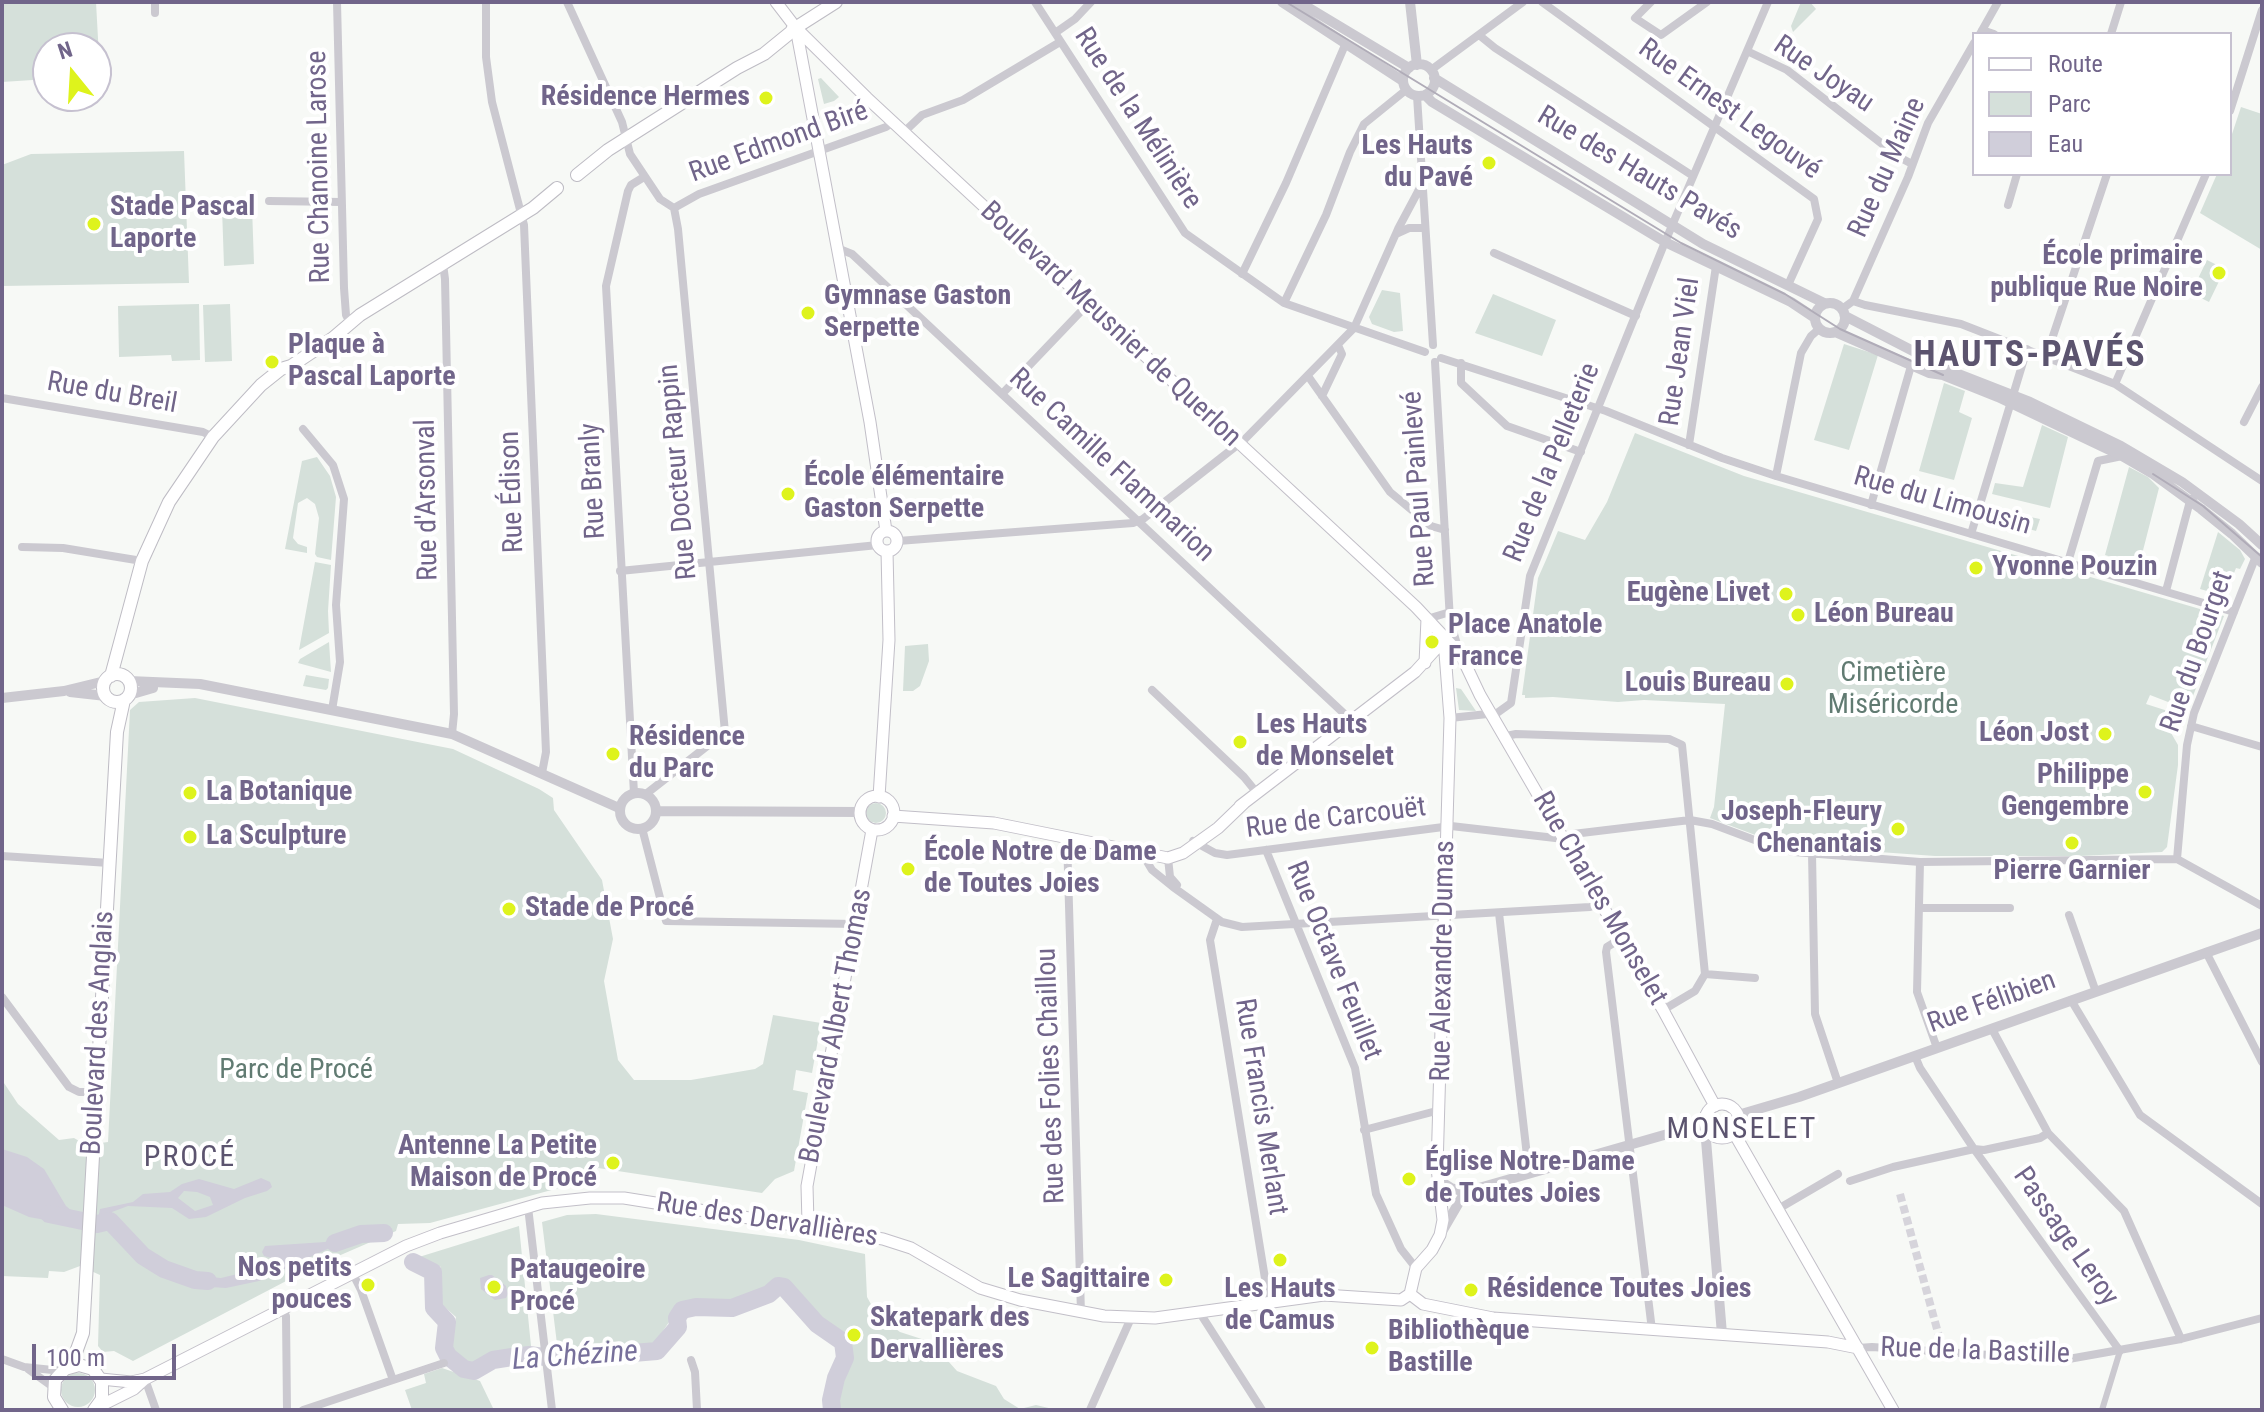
<!DOCTYPE html>
<html>
<head>
<meta charset="utf-8">
<style>
  body { margin:0 }
  #map { position:relative; width:2264px; height:1412px; overflow:hidden; background:#f7f9f6; font-family:"Roboto Condensed",sans-serif }
  canvas { display:block }
  .frame { position:absolute; inset:0; border:4px solid #71658a; pointer-events:none }
  .legend { position:absolute; left:1972px; top:32px; width:260px; height:144px; box-sizing:border-box; background:#fff; border:2px solid #c6c1d0; margin:0; padding:10px 14px; list-style:none; font-size:24px; color:#71658a }
  .legend li { display:flex; align-items:center; gap:16px; height:40px }
  .legend b { width:40px; border:2px solid #c6c1d0 }
  .north { position:absolute; left:32px; top:32px; width:80px; height:80px; box-sizing:border-box; background:#fff; border:2px solid #c6c1d0; border-radius:50%; rotate:342deg; font-size:22px; font-weight:700; line-height:32px; text-align:center; color:#71658a }
  .north::after { content:''; display:block; margin:auto; width:28px; height:36px; background:#def31c; clip-path:polygon(50% 0,100% 100%,50% 72%,0 100%) }
  .scale { position:absolute; left:32px; top:1344px; width:144px; height:36px; box-sizing:border-box; border:4px solid #71658a; border-top:0; padding-left:10px; font-size:24px; line-height:28px; white-space:nowrap; color:#71658a; -webkit-text-stroke:6px #fff; paint-order:stroke }
</style>
</head>
<body>
<div id="map">
<canvas width="2264" height="1412"></canvas>
<div class="frame"></div>
<ul class="legend">
<li><b style="height:10px;background:#fff"></b>Route</li>
<li><b style="height:22px;background:#d5e0da"></b>Parc</li>
<li><b style="height:22px;background:#d0ceda"></b>Eau</li>
</ul>
<div class="north">N</div>
<div class="scale">100 m</div>
</div>
<script>
const context = document.querySelector('canvas').getContext('2d');
context.lineJoin = 'round';
function fillPath(path, color) { context.fillStyle = color; context.fill(path, 'evenodd'); }
const shape = rows => new Path2D(rows.map(r => 'M' + r).join(''));
function trace(path, color, width, dash) { context.strokeStyle = color; context.lineWidth = width; context.lineCap = dash ? 'butt' : 'round'; context.setLineDash(dash || []); context.stroke(path); }
function write(font, color, halo, rows, align = 'center') {
  context.font = font + ' "Roboto Condensed",sans-serif'; context.lineWidth = 8; context.setLineDash([]); context.textBaseline = 'middle'; context.strokeStyle = halo; context.fillStyle = color; for (const [text, x, y, turn = 0] of rows) {
    context.save(); context.translate(x, y); context.rotate((+turn || 0) * Math.PI / 180); context.textAlign = isNaN(turn) ? turn : align; if (halo) context.strokeText(text, 0, 0); context.fillText(text, 0, 0); context.restore();
  }
}
fillPath(shape([
  [2,2,96,2,100,75,96,77,96,48,48,48,48,79,2,82],
  [1801,2,1810,2,1816,9,1793,32,1791,26],
  [821,78,839,97,834,101,824,104,818,79],
  [2241,107,2262,114,2262,250,2200,213,2217,174,2230,174,2230,140],
  [184,151,189,283,2,286,2,165,31,154],
  [252,207,254,264,224,266,222,208],
  [2207,260,2225,269,2209,302,2191,293],
  [1382,290,1400,293,1403,331,1394,332,1372,324,1369,317],
  [1493,294,1556,320,1542,356,1475,333],
  [199,304,200,360,172,361,171,355,119,357,118,306],
  [230,304,232,361,205,362,203,305],
  [1844,344,1878,355,1849,450,1814,440],
  [1944,383,1965,391,1959,412,1972,418,1954,480,1919,471],
  [2042,425,2068,437,2050,508,1992,494,1995,483,2023,487],
  [1635,433,1744,476,2224,616,2191,701,2181,707,2150,695,2146,704,2171,712,2167,726,2178,745,2178,765,2167,847,2162,852,2080,856,1935,856,1782,845,1710,818,1714,807,1725,704,1644,700,1618,702,1553,697,1525,698,1525,695,1522,695,1538,578,1546,560,1558,531,1585,540,1607,502],
  [317,457,330,476,336,497,331,560,317,557,315,554,319,518,315,504,307,498,298,503,293,538,298,544,307,547,307,553,285,549,302,461],
  [2129,467,2148,477,2159,488,2139,566,2105,555],
  [2016,514,2040,519,2036,531,2014,525],
  [2218,532,2240,550,2245,559,2240,569,2236,568,2225,596,2200,589],
  [315,562,331,565,328,611,329,633,299,650],
  [329,642,331,672,298,663,300,659],
  [928,644,929,661,920,686,913,691,903,691,905,646],
  [306,675,329,679,328,688,326,690,303,686],
  [1456,688,1461,689,1476,711,1459,710],
  [195,698,453,749,539,789,553,798,554,810,602,880,613,939,604,981,618,1060,634,1080,691,1080,755,1069,763,1064,773,1015,821,1023,812,1073,796,1070,793,1090,808,1093,794,1171,775,1179,762,1193,598,1168,581,1182,430,1223,398,1224,396,1231,313,1267,133,1361,114,1351,103,1352,98,1346,100,1275,80,1266,64,1272,49,1271,48,1278,2,1276,2,1080,18,1104,59,1140,74,1138,86,1145,108,1142,130,710,139,702],
  '866 813a10 10 0 1 1 20 0a10 10 0 1 1-20 0Z',
  [596,1214,799,1240,865,1254,867,1297,877,1315,900,1332,931,1342,957,1371,996,1386,1004,1399,1020,1409,1036,1405,1057,1410,838,1410,835,1404,849,1348,842,1338,819,1321,789,1285,780,1280,767,1291,734,1304,685,1304,675,1313,653,1346,558,1352,542,1222,567,1215],
  [519,1226,531,1346,495,1353,472,1366,451,1351,456,1317,440,1303,441,1267,419,1257],
  [442,1368,480,1381,493,1408,412,1410,405,1390,426,1383,424,1374],
  '61 1390a17 17 0 1 1 34 0a17 17 0 1 1-34 0Z'
]), '#d5e0da');
fillPath(shape([
  [2,1149,27,1157,44,1169,66,1206,73,1212,73,1222,62,1223,29,1217,2,1205],
  [261,1178,270,1182,272,1187,267,1191,245,1198,206,1217,189,1219,172,1208,128,1206,112,1212,110,1221,97,1224,100,1209,133,1202,143,1194,170,1192,182,1184,199,1179,234,1189],
  [184,1191,197,1192,210,1197,213,1205,195,1211,178,1198],
  [354,1230,355,1236,259,1281,226,1288,195,1286,183,1280,188,1275,221,1278,258,1269,275,1259,264,1256,262,1252,265,1246,325,1242],
  [489,1275,492,1275,506,1286,508,1294,506,1298,495,1300,481,1289,480,1278]
]), '#d0ceda');
trace(shape([
  [49,1214,97,1224,110,1221,143,1256,164,1269,195,1280,208,1281],
  [335,1243,361,1234,384,1233],
  [413,1262,433,1272,434,1308,447,1322,444,1348,448,1356,464,1369,474,1371,493,1360,512,1357,529,1355,560,1359,657,1351,678,1327,677,1318,682,1310,696,1307,732,1308,769,1294,778,1286,784,1287,817,1324,843,1342,845,1358,836,1378,831,1400,832,1410]
]), '#d0ceda', 18);
trace(shape([
  [1900,1194,1943,1351]
]), '#d6d4db', 8, [8, 4]);
const secondary = shape([
  [776,2,796,28,867,98,1416,607,1461,655,1480,695,1663,1010,1715,1106],
  [796,28,870,422,886,531],
  '877 541a10 10 0 1 1 20 0a10 10 0 1 1-20 0Z',
  [1425,663,1427,619],
  '860 813a17 17 0 1 1 34 0a17 17 0 1 1-34 0Z',
  [879,797,889,640,887,551],
  [1240,806,1415,672,1444,640],
  [893,816,994,823,1168,858,1183,853,1218,828,1244,803],
  '1705 1121a17 17 0 1 1 34 0a17 17 0 1 1-34 0Z',
  [1734,1133,1893,1410],
  [808,1223,807,1186,872,830],
  [1410,1294,1416,1268,1432,1250,1440,1235,1443,1220,1437,1168,1450,718,1444,640],
  [1410,1294,1423,1304,1493,1318,1828,1342,1858,1348],
  [101,1379,131,1382,145,1379,406,1246,440,1233,542,1203,590,1198,624,1198,793,1225,808,1223,821,1229,883,1239,911,1248,980,1288,1020,1300,1104,1316,1155,1318,1324,1295,1401,1300,1410,1294],
  [96,1408,134,1389,145,1379]
]);
const primary = shape([
  [792,30,836,2],
  [577,175,608,150,737,68,764,54,796,28],
  '103 688a14 14 0 1 1 28 0a14 14 0 1 1-28 0Z',
  [111,676,142,561,169,502,213,437,261,385,281,369,291,366,333,338,360,315,533,208,557,188],
  [71,1366,83,1333,117,732,124,700],
  [62,1410,54,1397,55,1380,65,1369,79,1365,93,1369,102,1382,102,1399,94,1410]
]);
trace(secondary, '#c2bfc8', 13);
trace(primary, '#bebcc4', 14);
trace(shape([
  [2102,1410,2120,1351]
]), '#cbc9d0', 6);
trace(shape([
  [337,2,344,288,346,315,351,325],
  [486,2,486,57,492,102,524,225,546,752,542,773],
  [567,2,622,122,630,154,660,199,674,208],
  [1035,2,1185,233,1284,303,1425,352],
  [1542,2,1814,199,1818,219,1788,285],
  [1651,2,1635,18,1661,35,1707,2],
  [155,13,155,2],
  [1982,30,1994,34],
  [1055,33,1075,19,1091,2],
  [1980,34,1998,2],
  [2111,34,2121,2],
  [1479,35,1495,48,1693,176],
  [1747,51,1787,70,1899,157,1912,164],
  [1431,70,1523,2],
  [1417,96,1433,345],
  [2230,111,2262,10],
  [904,132,922,115,963,100,1060,42],
  [269,201,341,202],
  [2008,205,2017,174],
  [674,208,699,194,886,127,893,122],
  [1398,233,1409,228,1425,228],
  [837,248,852,254,1352,721],
  [1494,253,1636,316],
  [443,264,445,279,454,714,452,734],
  [1242,274,1286,183,1345,45],
  [1853,301,1865,305,1961,324,2115,384,2262,481],
  [1284,303,1326,215,1350,152,1364,124,1406,90],
  [1842,309,1853,301,1908,177,1928,123,1974,43],
  [2046,357,2107,174],
  [1441,358,1606,411,1722,458,1776,476,2234,612],
  [1435,362,1450,620,1459,651],
  [1461,363,1461,383,1507,426,1581,452],
  [1308,376,1390,492,1431,526,1445,530],
  [2115,384,2206,174],
  [1002,394,1088,304],
  [1322,396,1342,354,1338,345],
  [2,398,203,432,213,437],
  [2244,422,2262,387],
  [303,429,333,465,344,499,336,605,340,662,332,710],
  [1689,445,1716,266],
  [1776,476,1801,353,1811,336,1819,329],
  [1871,505,1911,366],
  [1971,534,2027,349],
  [898,541,1133,523,1143,519,1245,439,1354,328,1398,229,1422,184],
  [22,547,63,548,142,561],
  [2068,562,2098,461,2122,456],
  [620,571,878,545],
  [2166,591,2190,501,2194,497],
  [1427,619,1450,612],
  [1152,690,1244,777,1257,793],
  [1450,718,1497,713,1511,703,1530,576,1665,242,1768,2],
  [2191,726,2262,747],
  [1506,736,1516,734,1669,739,1682,745,1705,974,1695,991,1663,1010],
  [634,793,606,286,628,191,631,185,644,177],
  [646,794,725,732,678,229,674,208],
  [642,828,666,921,856,924],
  [1067,838,1081,1313],
  [1193,841,1215,853,1227,855,1451,826,1564,839,1573,834,1690,820,1712,824,1776,848,1794,852,1920,862,2177,859,2262,906],
  [1266,850,1355,1068,1376,1194,1401,1249,1416,1268],
  [1812,853,1815,1014,1838,1083],
  [1147,855,1146,860,1152,870,1173,887,1222,922,1242,927,1590,907,1600,904],
  [2,856,109,863],
  [1168,858,1170,877,1177,885],
  [2177,859,2187,745,2194,713,2256,556],
  [1920,862,1917,992,1937,1048],
  [1920,908,2010,908],
  [1499,913,1529,1173],
  [2069,915,2096,992],
  [1217,919,1210,940,1269,1303],
  [1620,939,1607,947,1606,952,1652,1330],
  [2206,952,2262,1062],
  [1705,974,1755,978],
  [2,997,69,1087,79,1092,96,1092],
  [2071,1000,2140,1115,2262,1204],
  [1992,1029,2048,1133,2124,1211,2181,1339],
  [1915,1056,1920,1068,1974,1149,2120,1351],
  [1364,1130,1440,1110],
  [1850,1181,1893,1167,1974,1149,1984,1150,2040,1138,2048,1133],
  [528,1207,552,1410],
  [1778,1209,1838,1174],
  [353,1274,361,1290,393,1380],
  [282,1309,286,1316,287,1410],
  [1200,1313,1262,1410],
  [1858,1348,1872,1347,2063,1360,2181,1339,2262,1318],
  [2,1359,24,1367,62,1371],
  [691,1360,695,1372,697,1410],
  [28,1369,53,1387],
  [145,1379,156,1410],
  [303,1410,444,1363],
  [1090,1410,1131,1318]
]), '#cbc9d0', 8);
trace(shape([
  [1282,2,1403,81],
  [1299,2,1409,68],
  [1410,2,1417,65],
  '1403 80a16 16 0 1 1 32 0a16 16 0 1 1-32 0Z',
  [1434,78,1703,244,1824,303],
  [1425,95,1432,102,1665,242,1791,302,1815,318],
  '1815 318a15 15 0 1 1 30 0a15 15 0 1 1-30 0Z',
  [1845,316,1913,351,1930,363,2030,402,2121,446,2182,482,2239,524,2262,545],
  [1835,332,1929,373,1943,375,1998,397,2122,456,2153,474,2201,509,2232,534,2262,563],
  [129,681,200,684,452,734,619,808],
  [70,692,106,696],
  [129,695,153,688],
  [2,698,64,691,105,681],
  '620 811a18 18 0 1 1 36 0a18 18 0 1 1-36 0Z',
  [656,811,860,812],
  [1738,1115,1799,1097,2262,933],
  [1709,1131,1706,1140,1722,1334],
  [1437,1179,1451,1188,1465,1192,1706,1123],
  [1440,1235,1465,1192]
]), '#cbc9d0', 10);
trace(secondary, '#fff', 11);
trace(primary, '#fff', 12);
trace(shape([
  [1286,2,1681,243,1785,294,1840,329,1943,375],
  [2153,474,2203,506,2262,557]
]), '#b0acb8', 2);
for (const [x, y, r, color] of [
  [766,98,8,"#def31c"],
  [1489,163,8,"#def31c"],
  [94,224,8,"#def31c"],
  [2219,273,8,"#def31c"],
  [808,313,8,"#def31c"],
  [272,362,8,"#def31c"],
  [788,494,8,"#def31c"],
  [1976,568,8,"#def31c"],
  [1786,594,8,"#def31c"],
  [1798,615,8,"#def31c"],
  [1432,642,8,"#def31c"],
  [1787,684,8,"#def31c"],
  [2105,734,8,"#def31c"],
  [1240,742,8,"#def31c"],
  [613,754,8,"#def31c"],
  [2145,792,8,"#def31c"],
  [190,793,8,"#def31c"],
  [1898,829,8,"#def31c"],
  [190,837,8,"#def31c"],
  [2072,843,8,"#def31c"],
  [908,869,8,"#def31c"],
  [509,909,8,"#def31c"],
  [613,1163,8,"#def31c"],
  [1409,1179,8,"#def31c"],
  [1280,1260,8,"#def31c"],
  [1166,1280,8,"#def31c"],
  [368,1285,8,"#def31c"],
  [494,1287,8,"#def31c"],
  [1471,1290,8,"#def31c"],
  [854,1335,8,"#def31c"],
  [1372,1348,8,"#def31c"]
]) { const dot = new Path2D(); dot.arc(x, y, r, 0, 2 * Math.PI); context.fillStyle = color; context.fill(dot); trace(dot, '#fff', 3); }
write('28px', '#71658a', '#fff', [
  ["Rue Joyau",1823,75,34],
  ["Rue Ernest Legouvé",1729,110,36],
  ["Rue de la Mélinière",1137,119,57],
  ["Rue Edmond Biré",779,143,-20],
  ["Rue Chanoine Larose",320,167,-91],
  ["Rue du Maine",1888,168,-66],
  ["Rue des Hauts Pavés",1639,174,31],
  ["Boulevard Meusnier de Querlon",1110,325,43],
  ["Rue Jean Viel",1681,352,-82],
  ["Rue du Breil",112,394,10],
  ["Rue de la Pelleterie",1553,463,-68],
  ["Rue Camille Flammarion",1111,466,43],
  ["Rue Docteur Rappin",679,472,-95],
  ["Rue Branly",594,481,-93],
  ["Rue Paul Painlevé",1420,489,-94],
  ["Rue Édison",513,492,-92],
  ["Rue d'Arsonval",428,500,-91],
  ["Rue du Limousin",1942,502,16],
  ["Rue du Bourget",2198,652,-71],
  ["Rue de Carcouët",1336,819,-7],
  ["Rue Charles Monselet",1599,899,60],
  ["Rue Octave Feuillet",1333,961,68],
  ["Rue Alexandre Dumas",1444,961,-89],
  ["Rue Félibien",1992,1003,-20],
  ["Boulevard Albert Thomas",837,1026,-79],
  ["Boulevard des Anglais",99,1033,-87],
  ["Rue des Folies Chaillou",1052,1076,-92],
  ["Rue Francis Merlant",1260,1107,81],
  ["Rue des Dervallières",767,1221,9],
  ["Passage Leroy",2065,1237,55],
  ["Rue de la Bastille",1975,1352,2]
]);
write('bold 28px', '#71658a', '#fff', [
  ["Résidence Hermes",750,98,"right"],
  ["Les Hauts",1473,147,"right"],
  ["du Pavé",1473,179,"right"],
  ["Stade Pascal",110,208],
  ["Laporte",110,240],
  ["École primaire",2203,257,"right"],
  ["publique Rue Noire",2203,289,"right"],
  ["Gymnase Gaston",824,297],
  ["Serpette",824,329],
  ["Plaque à",288,346],
  ["Pascal Laporte",288,378],
  ["École élémentaire",804,478],
  ["Gaston Serpette",804,510],
  ["Yvonne Pouzin",1992,568],
  ["Eugène Livet",1770,594,"right"],
  ["Léon Bureau",1814,615],
  ["Place Anatole",1448,626],
  ["France",1448,658],
  ["Louis Bureau",1771,684,"right"],
  ["Les Hauts",1256,726],
  ["de Monselet",1256,758],
  ["Léon Jost",2089,734,"right"],
  ["Résidence",629,738],
  ["du Parc",629,770],
  ["Philippe",2129,776,"right"],
  ["Gengembre",2129,808,"right"],
  ["La Botanique",206,793],
  ["Joseph-Fleury",1882,813,"right"],
  ["Chenantais",1882,845,"right"],
  ["La Sculpture",206,837],
  ["École Notre de Dame",924,853],
  ["de Toutes Joies",924,885],
  ["Pierre Garnier",2072,872,"center"],
  ["Stade de Procé",525,909],
  ["Antenne La Petite",597,1147,"right"],
  ["Maison de Procé",597,1179,"right"],
  ["Église Notre-Dame",1425,1163],
  ["de Toutes Joies",1425,1195],
  ["Nos petits",352,1269,"right"],
  ["pouces",352,1301,"right"],
  ["Pataugeoire",510,1271],
  ["Procé",510,1303],
  ["Le Sagittaire",1150,1280,"right"],
  ["Les Hauts",1280,1290,"center"],
  ["de Camus",1280,1322,"center"],
  ["Résidence Toutes Joies",1487,1290],
  ["Skatepark des",870,1319],
  ["Dervallières",870,1351],
  ["Bibliothèque",1388,1332],
  ["Bastille",1388,1364]
], 'left');
write('28px', '#617b72', '#fff', [
  ["Cimetière",1893,674],
  ["Miséricorde",1893,706],
  ["Parc de Procé",296,1071]
]);
context.letterSpacing = '2px';
write('30px', '#5c546f', '#fff', [
  ["MONSELET",1742,1130],
  ["PROCÉ",190,1158]
]);
context.letterSpacing = '0px';
write('italic 30px', '#77709b', '#fff', [
  ["La Chézine",575,1357,-4]
]);
context.letterSpacing = '2px';
write('bold 36px', '#5c546f', '#fff', [
  ["HAUTS-PAVÉS",2030,357]
]);
context.letterSpacing = '0px';
</script>
</body>
</html>
